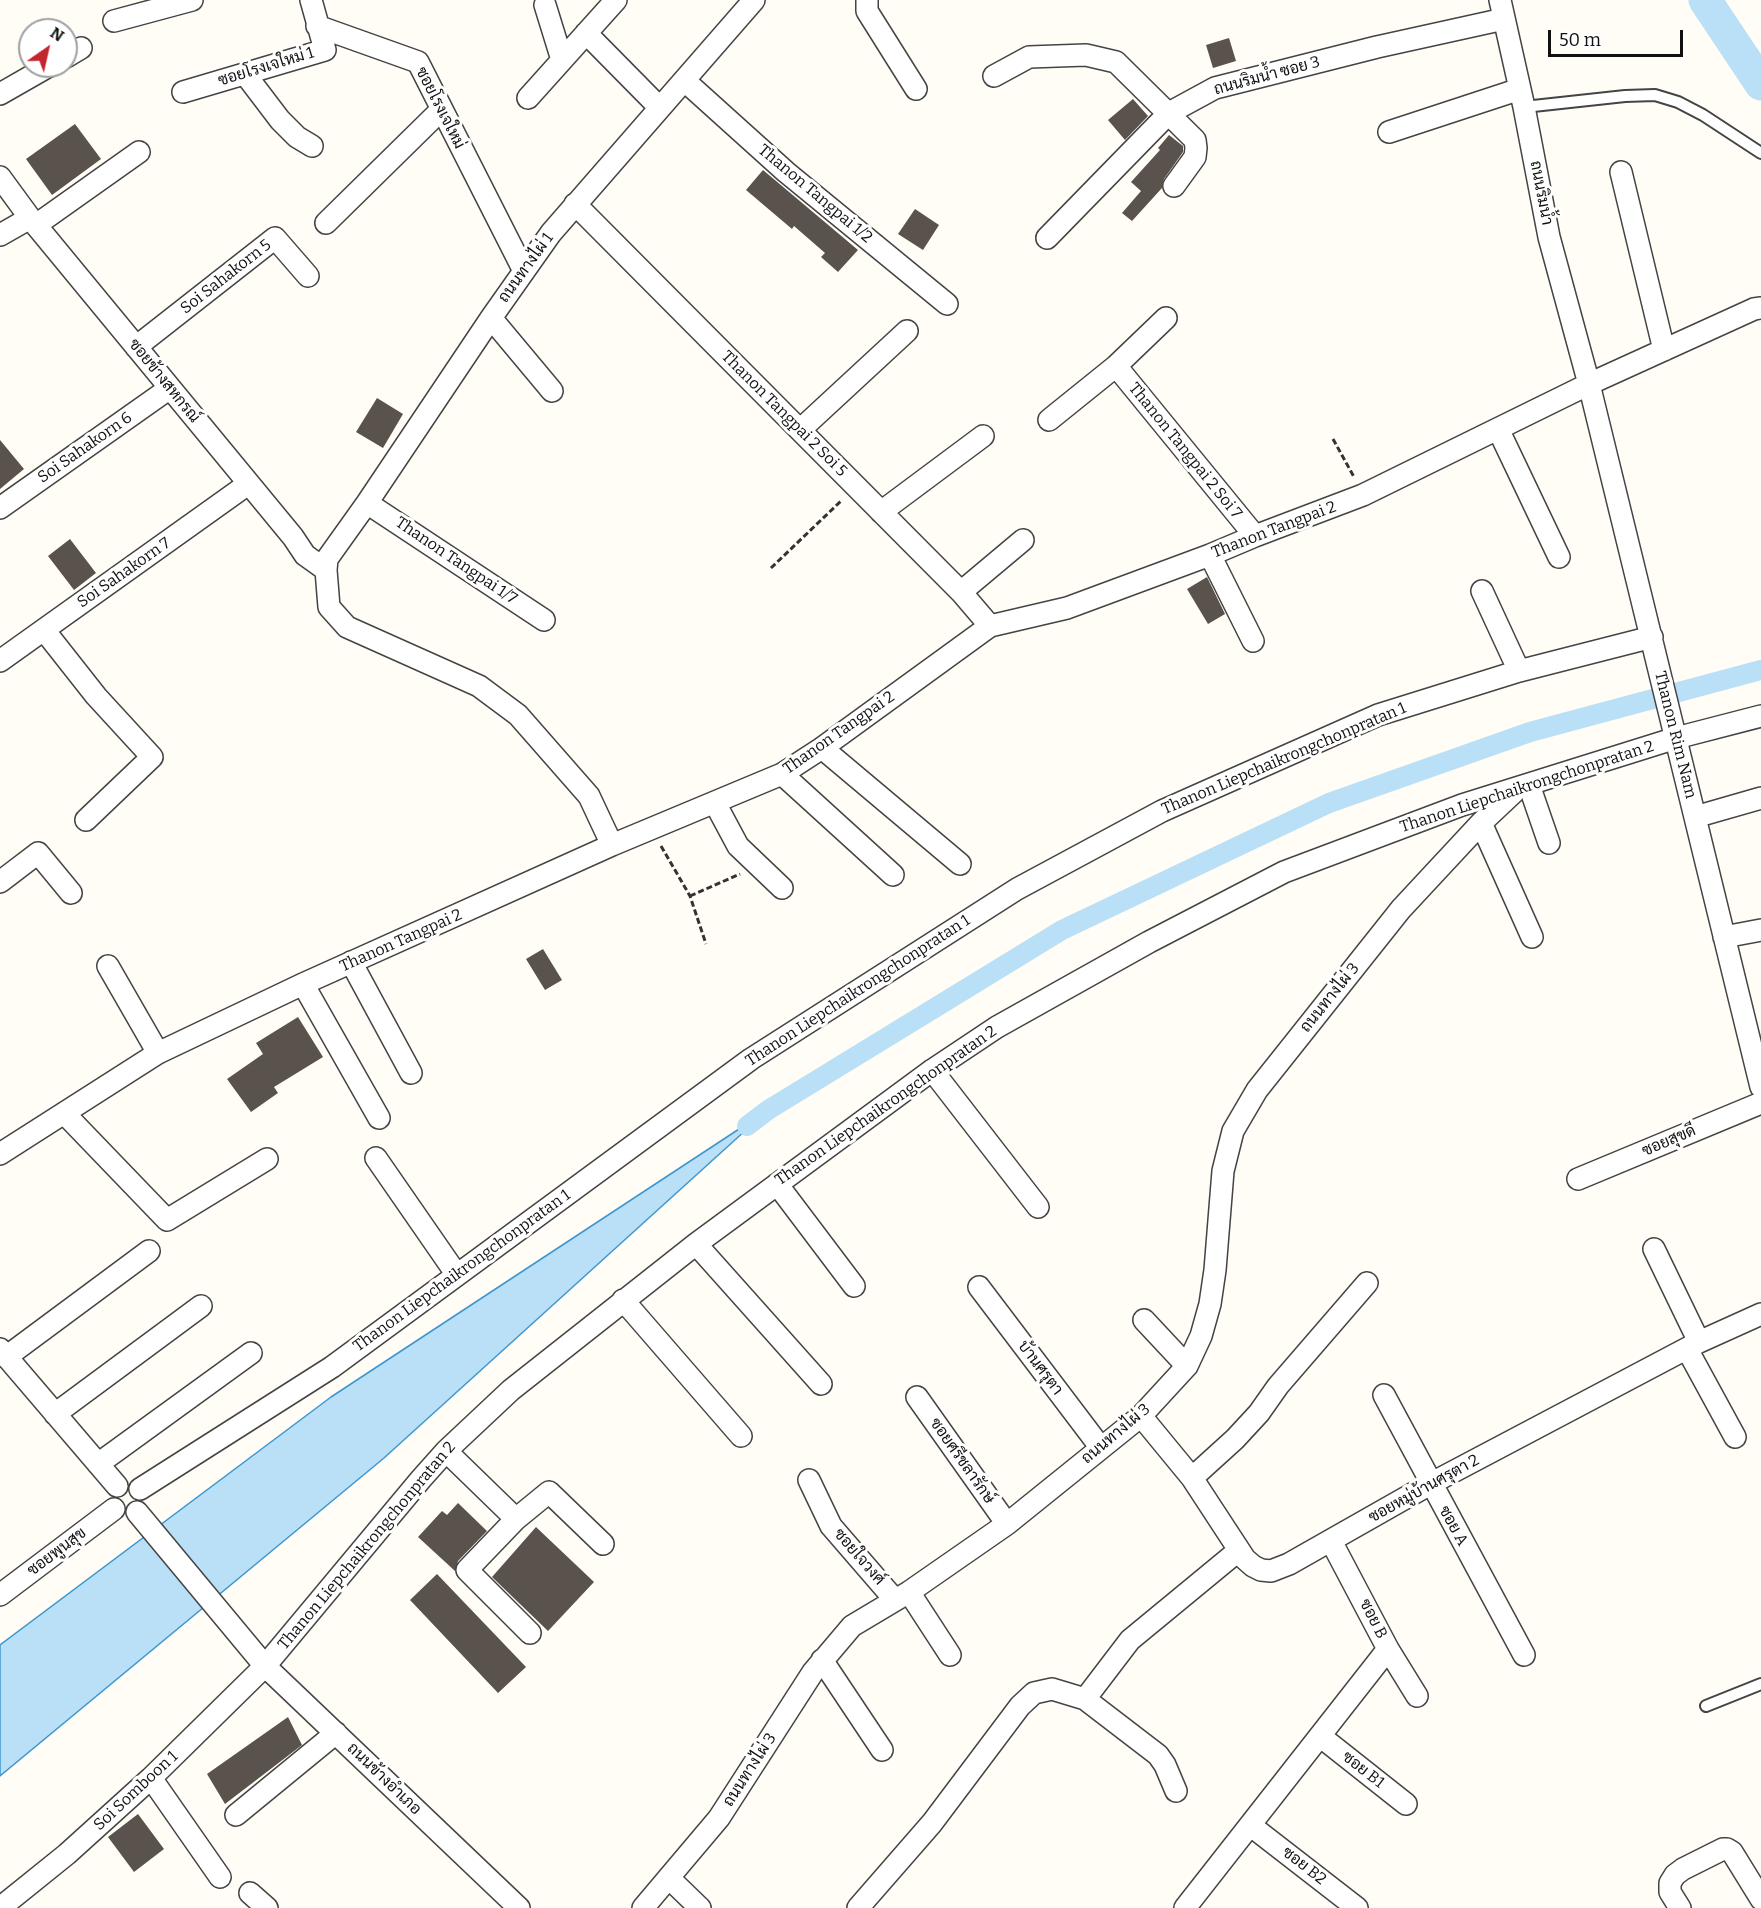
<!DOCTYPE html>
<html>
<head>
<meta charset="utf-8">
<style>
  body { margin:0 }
  #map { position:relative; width:1761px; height:1908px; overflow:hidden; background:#fffdf5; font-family:Bitter,serif }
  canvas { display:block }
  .north { position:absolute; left:18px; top:18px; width:60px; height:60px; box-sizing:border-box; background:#fff; border:2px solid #a0a0a0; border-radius:50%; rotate:34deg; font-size:16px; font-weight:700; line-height:24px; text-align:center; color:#111 }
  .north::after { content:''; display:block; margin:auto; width:21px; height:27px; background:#c4262e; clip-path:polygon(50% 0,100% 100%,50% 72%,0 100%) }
  .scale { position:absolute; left:1548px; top:30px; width:135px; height:27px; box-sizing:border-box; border:3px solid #111; border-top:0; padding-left:8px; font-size:18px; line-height:21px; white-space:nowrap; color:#111; -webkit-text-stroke:4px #fff; paint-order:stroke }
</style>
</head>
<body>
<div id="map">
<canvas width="1761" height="1908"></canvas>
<div class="north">N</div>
<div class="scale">50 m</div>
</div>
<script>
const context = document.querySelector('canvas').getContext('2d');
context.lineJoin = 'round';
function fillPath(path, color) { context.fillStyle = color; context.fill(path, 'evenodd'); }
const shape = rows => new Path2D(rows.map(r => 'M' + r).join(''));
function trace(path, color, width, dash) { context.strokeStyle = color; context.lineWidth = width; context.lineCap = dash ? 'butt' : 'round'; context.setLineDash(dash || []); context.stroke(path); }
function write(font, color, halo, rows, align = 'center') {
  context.font = font + ' Bitter,Sarabun,serif'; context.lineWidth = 6; context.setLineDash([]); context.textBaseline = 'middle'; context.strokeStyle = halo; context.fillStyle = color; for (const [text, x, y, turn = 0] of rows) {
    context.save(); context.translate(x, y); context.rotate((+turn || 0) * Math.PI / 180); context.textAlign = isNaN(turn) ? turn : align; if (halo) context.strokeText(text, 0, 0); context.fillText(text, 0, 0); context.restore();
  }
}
const water = shape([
  [768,1110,384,1458,0,1776,0,1645,331,1397,768,1110]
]);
fillPath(water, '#b9e0f7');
trace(water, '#3f96cf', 1.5);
trace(shape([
  [747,1126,768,1110,1062,930,1329,803,1530,732,1761,670]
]), '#b9e0f7', 20);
trace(shape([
  [1705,0,1761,84]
]), '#b9e0f7', 33);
fillPath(shape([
  [1229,38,1236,61,1213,68,1206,45],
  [1133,99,1148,116,1125,140,1108,120],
  [75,124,101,159,52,195,26,159],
  [1169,135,1183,146,1183,152,1164,179,1162,188,1132,221,1122,213,1141,191,1131,182,1160,150,1158,148],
  [763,170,858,250,838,272,821,257,825,253,794,226,792,229,746,190],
  [915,209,939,225,923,250,898,234],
  [377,398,403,414,383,448,356,432],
  [0,440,24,469,0,489],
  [70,539,96,573,74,590,48,556],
  [1207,577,1225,614,1208,624,1187,589],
  [543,949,562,980,545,990,526,959],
  [298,1017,323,1057,274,1087,278,1093,251,1112,227,1079,263,1054,256,1043],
  [458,1503,487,1531,458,1561,455,1571,418,1537,442,1511,447,1515],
  [536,1527,594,1582,548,1631,492,1577],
  [437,1574,526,1667,498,1693,410,1600],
  [288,1717,302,1745,225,1804,207,1774],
  [138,1814,164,1849,134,1872,108,1837]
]), '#5a524d');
const lane = shape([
  [1524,107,1625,96,1655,95,1678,102,1703,115,1761,153],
  [1706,1706,1761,1684]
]);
const street = shape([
  [867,0,867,11,916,89],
  [1500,0,1524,107,1549,237,1589,384,1761,1087],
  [545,5,562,60],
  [114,21,192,0],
  [317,26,418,62,524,271],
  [586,33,660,108],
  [66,57,81,48],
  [245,74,280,120,297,137,312,146],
  [994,76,1029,57,1086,55,1116,62,1195,140,1196,148,1195,157,1174,186],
  [685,81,786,172,947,304],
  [183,92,325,50,311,0],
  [0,94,49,66],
  [528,98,616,0],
  [1389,132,1520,89],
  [1621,172,1664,350],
  [0,177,30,218,293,537,305,555,326,570,327,559,367,503,491,318,551,233,754,0],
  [575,204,961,592,990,626],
  [326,223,441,110],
  [36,225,139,152],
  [0,235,30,218],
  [1047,238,1169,113,1215,88,1377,47,1504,19],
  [491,318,552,391],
  [136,347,275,238,308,276],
  [1116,366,1255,536],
  [1049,420,1116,366,1166,318],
  [1498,429,1559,557],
  [800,430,907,331],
  [367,503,544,620],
  [0,508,170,388],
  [881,512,983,436],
  [1210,555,1253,641],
  [326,570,329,607,347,627,479,686,518,715,589,796,612,845],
  [1482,591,1519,671],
  [961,592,1023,540],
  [44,630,96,696,152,757,86,820],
  [0,661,248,484],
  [822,748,960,864],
  [782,774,893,875],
  [1529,785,1549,843],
  [715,803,738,846,782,888],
  [1695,817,1761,798],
  [1481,823,1532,937],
  [0,882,38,853,71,893],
  [1724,937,1761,930],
  [351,962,411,1073],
  [108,966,158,1053],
  [303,984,379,1118],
  [932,1070,1038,1207],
  [64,1113,167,1220,267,1159],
  [0,1154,158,1053,303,984,612,845,782,774,822,748,990,626,1067,608,1210,555,1255,536,1363,495,1589,384,1754,309,1761,308],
  [376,1158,457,1275],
  [1578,1179,1761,1103],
  [777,1184,854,1286],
  [696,1244,821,1384],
  [1654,1249,1699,1342],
  [979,1287,1101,1448],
  [623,1300,741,1436],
  [1144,1320,1187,1366],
  [0,1349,117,1486],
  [1687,1349,1735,1437],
  [6,1357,149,1251],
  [1384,1395,1524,1655],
  [917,1397,1007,1524],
  [55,1414,201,1306],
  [1141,1416,1192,1478,1245,1559,1253,1566,1261,1570,1271,1571,1289,1564,1430,1484,1699,1342,1761,1314],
  [446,1451,516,1519],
  [98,1464,251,1353],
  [1192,1478,1235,1439,1259,1413,1278,1386,1367,1283],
  [809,1480,831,1526,895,1600],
  [140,1489,332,1367,751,1059,1017,889,1162,811,1378,715,1519,671,1652,637],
  [137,1512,265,1666,519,1908],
  [1331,1541,1388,1649,1417,1696],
  [909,1592,950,1655],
  [0,1595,114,1509],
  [530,1633,467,1570,516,1519,549,1492,603,1544],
  [822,1660,882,1750],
  [1085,1699,1130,1640,1238,1551],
  [1320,1736,1406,1804],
  [151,1778,220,1877],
  [236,1815,336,1733],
  [1250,1825,1357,1908],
  [669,1878,700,1908],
  [250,1893,267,1908],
  [0,1908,67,1854,151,1778,265,1666,421,1479,446,1451,511,1390,696,1244,931,1071,997,1027,1149,942,1284,872,1462,805,1676,738,1761,716],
  [643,1908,719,1818,813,1672,852,1626,909,1592,1007,1524,1141,1416,1187,1366,1201,1336,1210,1304,1215,1270,1223,1171,1233,1131,1257,1090,1401,909,1481,823,1514,792],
  [858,1908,932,1823,1020,1706,1034,1693,1052,1689,1085,1699,1158,1755,1165,1765,1176,1791],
  [1185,1908,1388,1649],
  [1680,1908,1670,1892,1670,1883,1675,1875,1683,1869,1723,1849,1727,1849,1732,1852,1761,1899]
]);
trace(lane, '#444', 14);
trace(street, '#444', 24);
trace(shape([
  [1333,439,1354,477],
  [771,568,842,500],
  [661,846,690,896,706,944],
  [690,896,740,874]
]), '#333', 3, [6, 3]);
trace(lane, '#fff', 10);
trace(street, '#fff', 21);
write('16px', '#111', '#fff', [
  ["ซอยโรงเจใหม่ 1",266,67,-17],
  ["ถนนริมน้ำ ซอย 3",1267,76,-15],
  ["ซอยโรงเจใหม่",440,108,63],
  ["ถนนริมน้ำ",1541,193,79],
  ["Thanon Tangpai 1/2",815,194,40],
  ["ถนนทางไผ่ 1",526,268,-54],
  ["Soi Sahakorn 5",226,277,-38],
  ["ซอยข้างสหกรณ์",164,381,51],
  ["Thanon Tangpai 2 Soi 5",784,414,45],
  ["Soi Sahakorn 6",85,448,-35],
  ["Thanon Tangpai 2 Soi 7",1185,451,51],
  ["Thanon Tangpai 2",1274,530,-21],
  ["Thanon Tangpai 1/7",456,561,34],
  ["Soi Sahakorn 7",124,573,-35],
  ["Thanon Tangpai 2",839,733,-35],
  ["Thanon Rim Nam",1675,735,76],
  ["Thanon Liepchaikrongchonpratan 1",1284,759,-23],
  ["Thanon Liepchaikrongchonpratan 2",1527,787,-18],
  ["Thanon Tangpai 2",401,941,-24],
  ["Thanon Liepchaikrongchonpratan 1",858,991,-33],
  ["ถนนทางไผ่ 3",1330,998,-51],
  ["Thanon Liepchaikrongchonpratan 2",886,1106,-35],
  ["ซอยสุขดี",1669,1141,-23],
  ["Thanon Liepchaikrongchonpratan 1",462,1271,-36],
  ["บ้านศรุตา",1040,1368,53],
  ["ถนนทางไผ่ 3",1116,1434,-40],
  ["ซอยศรีชลารักษ์",962,1461,55],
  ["ซอยหมู่บ้านศรุตา 2",1424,1489,-29],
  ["ซอย A",1453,1526,61],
  ["Thanon Liepchaikrongchonpratan 2",367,1546,-50],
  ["ซอยพูนสุข",57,1552,-37],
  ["ซอยใจวงศ์",859,1557,49],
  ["ซอย B",1373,1619,63],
  ["ถนนทางไผ่ 3",750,1770,-57],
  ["ซอย B1",1363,1770,38],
  ["ถนนข้างอำเภอ",384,1779,44],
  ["Soi Somboon 1",136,1791,-43],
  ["ซอย B2",1304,1866,38]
]);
</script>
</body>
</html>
